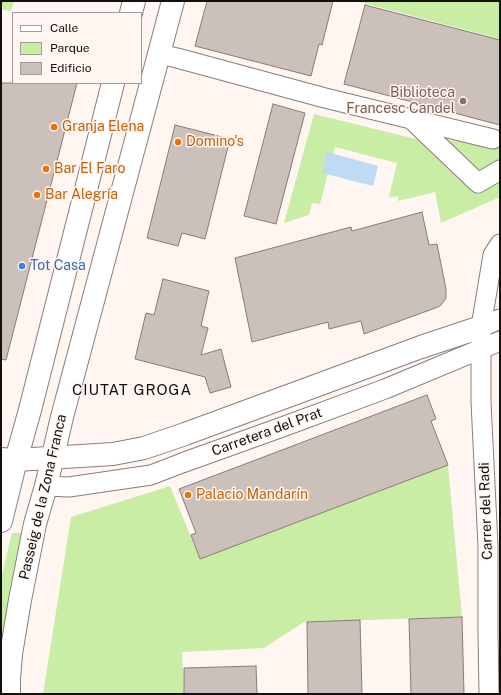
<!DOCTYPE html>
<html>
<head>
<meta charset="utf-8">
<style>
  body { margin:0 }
  #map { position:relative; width:501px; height:695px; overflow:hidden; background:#fff6f1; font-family:"Public Sans",sans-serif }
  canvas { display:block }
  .frame { position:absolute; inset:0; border:2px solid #13100e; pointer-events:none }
  .legend { position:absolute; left:12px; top:12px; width:130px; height:72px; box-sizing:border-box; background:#fff6f1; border:1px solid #a19a96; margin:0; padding:5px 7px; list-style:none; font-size:12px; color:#13100e }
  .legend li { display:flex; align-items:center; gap:8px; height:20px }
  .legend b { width:20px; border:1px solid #a19a96 }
</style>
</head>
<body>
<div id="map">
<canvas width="501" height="695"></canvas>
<div class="frame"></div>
<ul class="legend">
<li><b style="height:5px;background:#fff"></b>Calle</li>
<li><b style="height:11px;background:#caeda5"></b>Parque</li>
<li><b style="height:11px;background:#cbc0ba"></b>Edificio</li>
</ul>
</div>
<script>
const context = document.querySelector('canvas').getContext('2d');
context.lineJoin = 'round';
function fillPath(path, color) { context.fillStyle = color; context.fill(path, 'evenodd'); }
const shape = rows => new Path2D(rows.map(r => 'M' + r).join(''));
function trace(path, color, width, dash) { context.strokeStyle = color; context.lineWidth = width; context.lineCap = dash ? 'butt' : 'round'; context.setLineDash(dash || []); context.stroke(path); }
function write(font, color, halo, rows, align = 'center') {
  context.font = font + ' "Public Sans",sans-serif'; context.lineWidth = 3; context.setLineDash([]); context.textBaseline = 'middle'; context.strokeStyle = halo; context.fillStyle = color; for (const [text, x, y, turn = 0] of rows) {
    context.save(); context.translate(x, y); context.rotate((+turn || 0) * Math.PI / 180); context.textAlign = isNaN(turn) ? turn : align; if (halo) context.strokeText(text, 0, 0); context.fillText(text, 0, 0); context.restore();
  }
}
fillPath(shape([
  [1,1,14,1,11,11,1,9],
  [356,1,500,1,500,39],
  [314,114,424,141,476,185,500,172,500,197,441,223,435,192,398,201,398,196,389,197,397,163,335,147,320,204,312,203,309,215,284,223],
  [438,139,500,146,500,166,478,179],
  [448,465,462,617,304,622,264,648,182,652,184,694,43,694,71,517,170,486,200,559],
  [12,533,24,533,12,584,8,604,1,694,1,578]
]), '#caeda5');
fillPath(shape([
  [327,152,378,166,373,186,322,173]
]), '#bfdaf3');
const building = shape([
  [207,1,333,1,322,45,319,44,311,76,195,46,207,1],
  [365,5,500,40,500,125,344,84,365,5],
  [1,83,77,83,6,360,1,359,1,83],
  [273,104,305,113,276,224,244,216,273,104],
  [175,125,230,139,205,239,182,233,178,246,147,238,175,125],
  [422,212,429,245,437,244,446,289,446,298,441,305,438,307,364,334,361,321,329,329,328,322,252,342,235,258,351,227,352,231,422,212],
  [163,279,209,291,201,326,208,328,201,355,221,349,231,387,210,393,205,377,135,359,146,313,154,315,163,279],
  [427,395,436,419,431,421,448,465,200,559,191,535,196,533,179,489,427,395],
  [462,617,464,694,411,694,409,619,462,617],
  [360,620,362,694,308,694,307,622,360,620],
  [256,666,257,694,184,694,184,668,256,666]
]);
fillPath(building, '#cbc0ba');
trace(building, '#867c77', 1);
const minor = shape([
  [159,54,177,58,325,98,493,139],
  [412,120,478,183,500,170],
  [481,327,500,319],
  [46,486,69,487,151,475,182,463,285,426,385,389,500,341],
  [489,694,488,633,488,546,481,402,481,327,493,255,500,244]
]);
const tertiary = shape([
  [1,459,16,460,113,454,144,448,185,434,421,347,481,327]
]);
const secondary = shape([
  [131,13,134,1],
  [1,521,16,460,30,410,113,83],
  [9,694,9,679,11,654,20,600,35,524,46,486,62,417,159,54,173,1]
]);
trace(minor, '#887e79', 21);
trace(tertiary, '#887e79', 24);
trace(secondary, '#887e79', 24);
trace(minor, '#fff', 19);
trace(tertiary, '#fff', 22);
trace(secondary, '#fff', 22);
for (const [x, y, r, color] of [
  [463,101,4,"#8d6e63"],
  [54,127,4,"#e8710a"],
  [178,142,4,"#e8710a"],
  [46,169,4,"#e8710a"],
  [37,195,4,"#e8710a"],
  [22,266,4,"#3f7fe0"],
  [188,495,4,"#e8710a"]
]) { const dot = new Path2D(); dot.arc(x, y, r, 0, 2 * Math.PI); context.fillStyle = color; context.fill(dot); trace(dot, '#fff6f1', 1.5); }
write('14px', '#785e54', '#fff6f1', [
  ["Biblioteca",455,93],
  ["Francesc Candel",455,109]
], 'right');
write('14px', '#c56008', '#fff6f1', [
  ["Granja Elena",62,127],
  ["Domino's",186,142],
  ["Bar El Faro",54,169],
  ["Bar Alegría",45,195],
  ["Palacio Mandarín",196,495]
], 'left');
write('14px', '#366cbe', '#fff6f1', [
  ["Tot Casa",30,266]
], 'left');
write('14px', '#13100e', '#fff6f1', [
  ["Carretera del Prat",267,432,-20],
  ["Passeig de la Zona Franca",43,497,-77],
  ["Carrer del Radi",486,511,-92]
]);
context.letterSpacing = '1px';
write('15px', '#13100e', '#fff6f1', [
  ["CIUTAT GROGA",132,390]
]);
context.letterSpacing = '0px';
</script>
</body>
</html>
